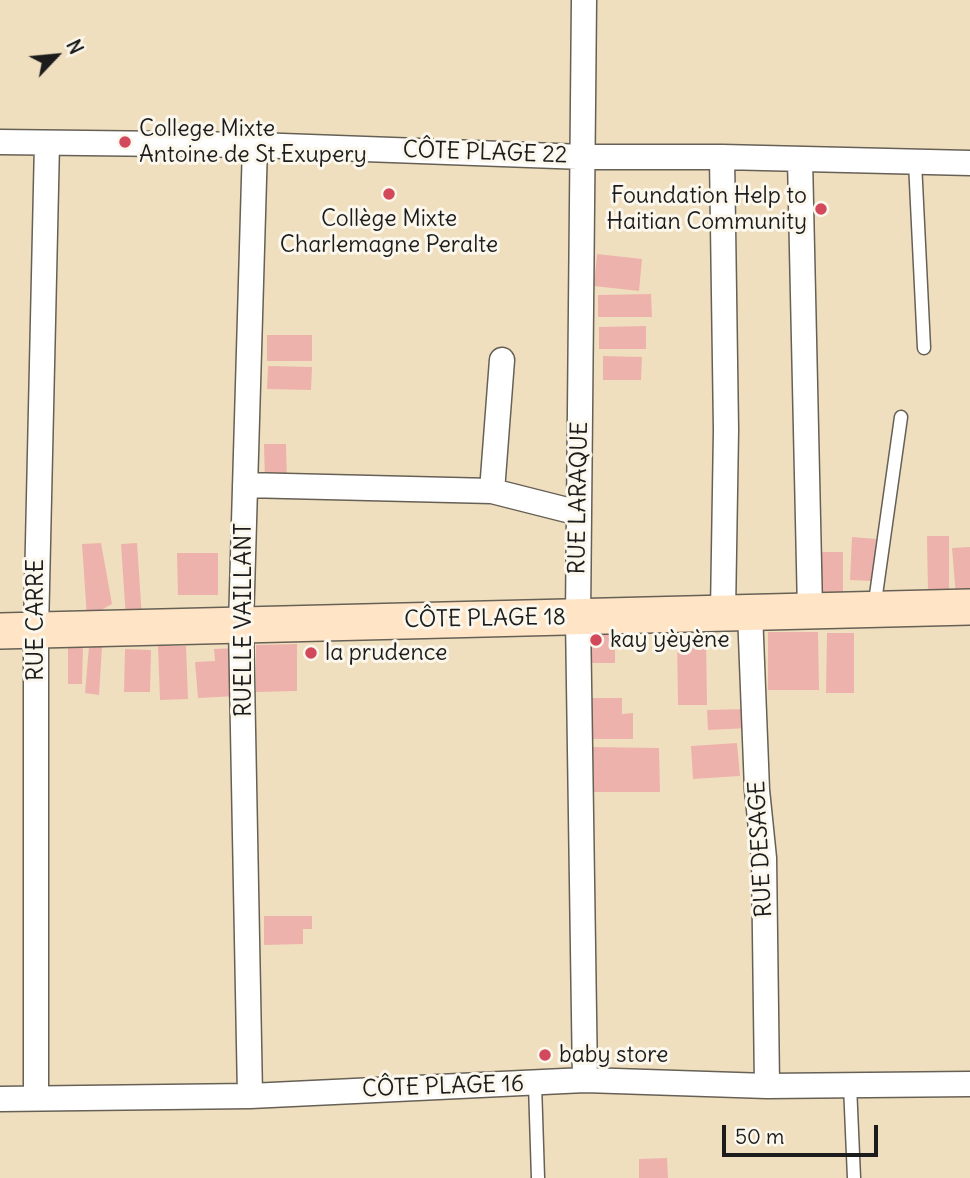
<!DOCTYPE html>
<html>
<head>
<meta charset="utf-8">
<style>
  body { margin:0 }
  #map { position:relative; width:970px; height:1178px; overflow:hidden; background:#f0dfbf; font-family:Delius,sans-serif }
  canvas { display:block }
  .north { position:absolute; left:21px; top:21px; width:70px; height:70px; -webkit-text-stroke:5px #fbf7ec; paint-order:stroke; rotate:64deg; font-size:19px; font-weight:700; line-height:28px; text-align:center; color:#1c1c1c }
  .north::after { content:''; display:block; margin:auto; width:24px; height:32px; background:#1c1c1c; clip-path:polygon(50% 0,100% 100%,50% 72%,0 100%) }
  .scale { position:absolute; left:722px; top:1125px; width:156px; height:32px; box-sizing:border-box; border:4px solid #1c1c1c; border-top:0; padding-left:9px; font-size:21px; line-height:24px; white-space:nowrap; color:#1c1c1c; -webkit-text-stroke:5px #fbf7ec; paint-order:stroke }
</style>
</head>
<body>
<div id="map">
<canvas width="970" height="1178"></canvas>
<div class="north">N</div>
<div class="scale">50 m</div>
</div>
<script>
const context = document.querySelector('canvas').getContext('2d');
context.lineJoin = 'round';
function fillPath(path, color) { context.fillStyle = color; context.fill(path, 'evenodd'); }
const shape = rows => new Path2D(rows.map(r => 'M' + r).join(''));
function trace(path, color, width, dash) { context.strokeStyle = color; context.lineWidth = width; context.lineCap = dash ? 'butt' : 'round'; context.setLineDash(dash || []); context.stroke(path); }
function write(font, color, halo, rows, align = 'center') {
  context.font = font + ' Delius,sans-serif'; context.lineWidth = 6; context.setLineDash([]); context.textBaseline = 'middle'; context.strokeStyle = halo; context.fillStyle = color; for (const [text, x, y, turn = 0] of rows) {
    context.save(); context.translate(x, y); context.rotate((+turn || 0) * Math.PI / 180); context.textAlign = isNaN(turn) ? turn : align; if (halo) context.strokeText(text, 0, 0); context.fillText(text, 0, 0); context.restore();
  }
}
fillPath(shape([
  [597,254,642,259,639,291,594,286],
  [651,294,652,317,598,317,598,295],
  [646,326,646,349,599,349,599,327],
  [267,335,312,335,312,361,267,361],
  [603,356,642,357,641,380,603,380],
  [268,366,312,367,311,390,267,389],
  [264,444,286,444,287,481,265,482],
  [927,536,949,536,949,594,928,594],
  [852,537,876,539,873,581,850,580],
  [101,543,112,604,87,618,82,544],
  [137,543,142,618,126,619,121,544],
  [970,547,970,596,956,597,952,548],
  [822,552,843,552,843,592,821,592],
  [177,553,218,553,218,595,178,595],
  [589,631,615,631,615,663,589,663],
  [768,632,818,632,819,690,768,690],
  [827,633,854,633,854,693,826,693],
  [677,636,706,636,707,705,678,705],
  [297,644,297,691,256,692,256,645],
  [68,646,83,646,82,684,68,684],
  [89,646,102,647,99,695,85,693],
  [158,646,186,646,188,699,160,700],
  [234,648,237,696,198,698,195,662,215,661,214,649],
  [125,649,151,650,150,692,124,692],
  [591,698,622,698,622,714,633,713,633,739,592,739],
  [748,709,749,728,708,730,707,710],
  [737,743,740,776,693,779,691,746],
  [591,747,659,748,660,792,591,792],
  [264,916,312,916,312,929,303,929,303,944,264,945],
  [667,1158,668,1178,639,1178,639,1159]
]), '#edb2ac');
const lane = shape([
  [915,162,924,348],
  [874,609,901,417],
  [535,1084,538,1178],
  [850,1085,854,1178]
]);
const street = shape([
  [584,0,578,617,585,1080],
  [0,142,255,145,584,157,722,157,970,163],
  [722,157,726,430,723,612],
  [800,159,810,610],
  [245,485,492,491,579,513],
  [492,491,502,360],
  [750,612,757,790,764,858,767,1086],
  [250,1096,241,625,255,145],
  [36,1098,36,631,47,143],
  [0,1099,250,1096,585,1080,767,1086,970,1084]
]);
const secondary = shape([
  [0,631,970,607]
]);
trace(lane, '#666055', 15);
trace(street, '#666055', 27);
trace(secondary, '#666055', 38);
trace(lane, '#fff', 12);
trace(street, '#fff', 24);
trace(secondary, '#ffe4c6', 35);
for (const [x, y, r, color] of [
  [125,142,7,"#d1495b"],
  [389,194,7,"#d1495b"],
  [821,209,7,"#d1495b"],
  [596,640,7,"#d1495b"],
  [311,653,7,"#d1495b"],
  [545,1055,7,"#d1495b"]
]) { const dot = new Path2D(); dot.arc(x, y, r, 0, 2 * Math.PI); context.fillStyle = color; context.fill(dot); trace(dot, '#fbf7ec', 2.5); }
write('23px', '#1c1c1c', '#fbf7ec', [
  ["College Mixte",139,129],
  ["Antoine de St Exupery",139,155],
  ["Foundation Help to",807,196,"right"],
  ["Haitian Community",807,222,"right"],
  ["Collège Mixte",389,219,"center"],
  ["Charlemagne Peralte",389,245,"center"],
  ["kay yèyène",610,640],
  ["la prudence",325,653],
  ["baby store",559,1055]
], 'left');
write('23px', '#1c1c1c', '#fbf7ec', [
  ["CÔTE PLAGE 22",485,153,2],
  ["RUE LARAQUE",579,498,-89],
  ["CÔTE PLAGE 18",485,619,-1],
  ["RUE CARRE",36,620,-90],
  ["RUELLE VAILLANT",244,620,-90],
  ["RUE DESAGE",761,849,-93],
  ["CÔTE PLAGE 16",443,1087,-2]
]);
</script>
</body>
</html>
